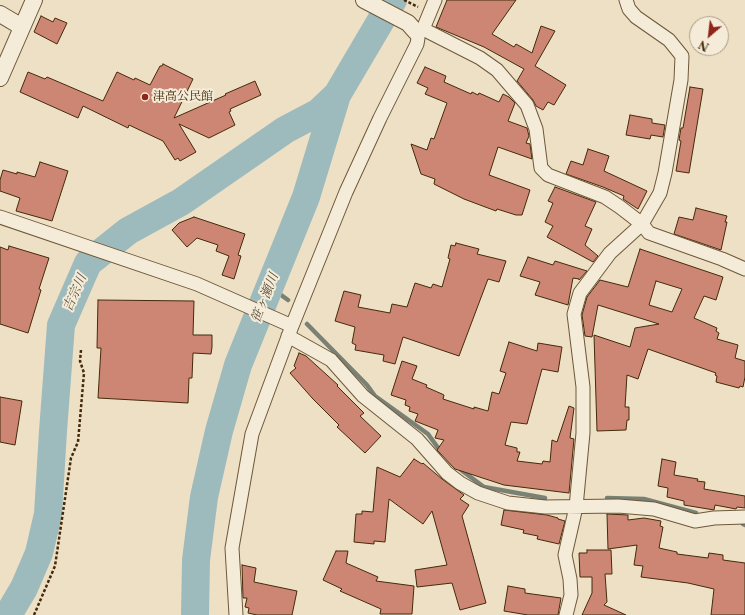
<!DOCTYPE html>
<html>
<head>
<meta charset="utf-8">
<style>
  body { margin:0 }
  #map { position:relative; width:745px; height:615px; overflow:hidden; background:#eee0c5; font-family:"Libre Caslon Text",serif }
  canvas { display:block }
  .north { position:absolute; left:689px; top:16px; width:40px; height:40px; box-sizing:border-box; background:#f4ebd9; border:1px solid #ad9e86; border-radius:50%; rotate:208deg; font-size:11px; font-weight:700; line-height:16px; text-align:center; color:#432a0a }
  .north::after { content:''; display:block; margin:auto; width:14px; height:18px; background:#8f2418; clip-path:polygon(50% 0,100% 100%,50% 72%,0 100%) }
</style>
</head>
<body>
<div id="map">
<canvas width="745" height="615"></canvas>
<div class="north">N</div>
</div>
<script>
const context = document.querySelector('canvas').getContext('2d');
context.lineJoin = 'round';
const shape = rows => new Path2D(rows.map(r => 'M' + r).join(''));
function trace(path, color, width, dash) { context.strokeStyle = color; context.lineWidth = width; context.lineCap = dash ? 'butt' : 'round'; context.setLineDash(dash || []); context.stroke(path); }
function fillPath(path, color) { context.fillStyle = color; context.fill(path, 'evenodd'); }
function write(font, color, halo, rows, align = 'center') {
  context.font = font + ' "Libre Caslon Text","Noto Serif JP",serif'; context.lineWidth = 4; context.setLineDash([]); context.textBaseline = 'middle'; context.strokeStyle = halo; context.fillStyle = color; for (const [text, x, y, turn = 0] of rows) {
    context.save(); context.translate(x, y); context.rotate((+turn || 0) * Math.PI / 180); context.textAlign = isNaN(turn) ? turn : align; if (halo) context.strokeText(text, 0, 0); context.fillText(text, 0, 0); context.restore();
  }
}
trace(shape([
  [270,287,288,300],
  [307,324,367,385,375,396,428,434,441,452],
  [461,470,484,487,545,498],
  [607,498,644,499,696,513],
  [743,524,745,525]
]), '#798175', 4.5);
trace(shape([
  [8,615,24,588,39,553,48,514,53,431,61,325,88,263,128,231,181,202,285,130,319,112,337,95],
  [195,615,196,560,204,497,219,431,238,365,306,197,337,95,393,0]
]), '#9dbbbd', 28);
const building = shape([
  [447,0,516,0,492,34,514,47,516,44,532,53,541,26,555,31,535,66,566,85,554,105,548,102,543,110,536,106,533,100,517,81,524,69,484,47,436,27,447,0],
  [41,16,53,22,55,18,67,23,57,44,34,32,41,16],
  [163,64,193,79,174,118,226,95,225,94,255,81,261,95,230,109,231,111,229,112,235,125,209,138,179,124,196,152,180,161,178,158,175,160,163,141,129,125,128,128,83,106,78,118,20,92,28,72,45,79,47,77,103,101,117,72,134,80,135,78,150,85,160,66,162,66,163,64],
  [425,67,446,76,444,82,471,94,472,92,478,95,479,93,499,102,503,94,509,97,515,103,508,121,527,128,529,136,526,143,530,144,532,159,498,147,489,175,530,190,522,215,516,215,497,209,496,211,464,199,434,184,435,179,421,174,411,144,427,150,431,138,434,139,447,103,425,94,428,88,417,83,425,67],
  [690,87,703,89,689,173,676,171,681,141,679,140,681,128,683,128,690,87],
  [630,115,652,119,652,123,665,125,663,137,651,135,650,139,626,135,630,115],
  [588,149,609,156,604,171,647,191,638,209,623,199,624,196,603,187,566,174,571,161,583,165,588,149],
  [40,162,68,171,52,221,16,211,20,198,0,191,0,180,3,170,17,174,17,172,35,177,40,162],
  [555,187,596,202,585,226,592,229,585,245,598,256,593,262,547,237,553,226,545,222,553,203,548,201,555,187],
  [696,208,727,216,725,222,727,222,721,250,674,234,679,217,693,220,696,208],
  [194,217,245,234,238,255,241,256,234,279,222,275,229,256,216,251,218,245,197,238,187,247,172,230,179,223,194,217],
  [456,243,479,249,477,254,506,261,499,282,488,279,459,356,403,337,395,364,383,361,384,355,355,350,356,345,352,343,355,327,335,321,344,291,361,295,358,307,390,313,392,304,407,307,415,283,431,288,433,284,442,287,450,259,448,258,451,245,455,246,456,243],
  [9,246,49,258,39,289,41,290,28,333,0,324,0,247,8,250,9,246],
  [640,249,723,277,716,300,704,296,694,318,717,328,716,331,719,333,717,339,738,345,735,358,745,361,745,377,743,387,740,386,739,388,716,382,717,376,715,375,716,373,648,349,638,379,627,375,625,407,629,407,629,420,627,420,626,430,597,431,594,335,630,347,635,328,659,324,598,305,592,337,585,336,582,315,587,297,600,280,628,287,640,249],
  [656,281,682,289,672,312,649,305,656,281],
  [528,257,553,265,555,261,587,271,579,280,579,279,573,278,568,305,535,295,540,282,520,276,528,257],
  [98,300,194,301,193,335,212,335,212,347,211,354,193,353,192,378,189,378,188,403,98,398,101,348,97,348,98,300],
  [509,342,537,351,538,343,562,347,558,372,542,369,527,424,511,422,505,445,517,448,517,452,520,452,517,461,542,464,543,461,550,462,552,440,557,442,569,406,574,408,570,438,574,439,569,493,504,485,455,469,437,450,444,440,435,438,438,430,415,421,418,414,409,411,410,407,405,405,406,400,391,395,402,361,417,366,412,379,427,385,426,387,442,394,444,395,443,399,474,409,474,407,488,411,492,392,499,394,506,373,500,371,509,342],
  [299,353,306,356,338,385,337,386,364,413,360,416,381,436,365,453,337,427,339,425,313,399,290,373,296,368,294,366,299,353],
  [0,397,22,401,15,445,0,442,0,397],
  [414,459,422,464,423,463,442,479,464,495,460,499,469,505,462,516,486,603,460,610,452,583,417,587,415,570,447,565,432,511,423,524,389,499,385,542,374,541,374,544,354,542,356,514,362,514,362,511,373,512,377,467,400,477,414,459],
  [662,459,676,462,674,475,698,479,697,481,705,482,704,489,745,496,745,508,737,507,736,509,715,505,714,510,684,505,684,501,667,497,668,488,658,486,662,459],
  [504,510,547,515,558,518,558,519,565,521,559,544,537,539,538,536,523,533,524,530,501,525,504,510],
  [607,514,628,515,628,520,644,518,661,521,660,526,663,527,659,548,677,552,677,554,708,558,709,553,723,555,723,560,745,563,745,615,711,615,714,589,688,583,641,577,643,566,634,565,637,545,608,549,607,514],
  [587,550,611,550,612,574,605,574,607,602,604,605,626,615,582,615,592,593,592,577,580,577,579,553,587,553,587,550],
  [336,551,348,551,346,563,378,577,376,581,414,586,412,614,380,614,381,609,340,591,342,589,323,580,336,551],
  [242,565,256,568,254,582,297,591,292,615,257,615,248,613,249,608,245,607,247,598,243,598,242,565],
  [508,586,525,589,525,593,561,598,558,615,528,615,504,611,508,586]
]);
fillPath(building, '#cd8674');
trace(building, '#432a0a', 1);
const minor = shape([
  [423,29,480,58,497,70,527,105,536,129,541,168,548,175,605,197,620,207,642,224,649,233,722,259,745,269],
  [0,217,197,284,292,326],
  [288,336,331,360,363,396,417,439,447,473,460,483,478,493,508,503,545,507,618,506,654,509,695,521,714,518,745,517],
  [236,615,232,548,252,434,292,326,346,192,380,118,417,44,418,38,416,32,423,29,435,0],
  [566,615,571,595,570,579,565,555,576,507,583,433,583,387,574,314,580,293,610,253,642,224,660,193,665,173,681,80,682,56,669,40,636,17,629,9,626,0]
]);
const tertiary = shape([
  [364,0,408,23,416,32],
  [0,14,22,27],
  [0,78,34,0]
]);
trace(minor, '#6e5839', 15);
trace(tertiary, '#6e5839', 18);
trace(shape([
  [404,0,418,7],
  [34,615,55,566,71,458,78,442,84,373,80,361,81,350]
]), '#432a0a', 2.5, [3, 2]);
trace(minor, '#f4ebd9', 13);
trace(tertiary, '#f4ebd9', 16);
for (const [x, y, r, color] of [
  [145,97,4,"#8f2418"]
]) { const dot = new Path2D(); dot.arc(x, y, r, 0, 2 * Math.PI); context.fillStyle = color; context.fill(dot); trace(dot, '#f4ebd9', 1.5); }
write('12px', '#432a0a', '#f4ebd9', [
  ["津高公民館",153,97]
], 'left');
write('italic 13px', '#5a4e37', '#f4ebd9', [
  ["吉宗川",75,293,-66],
  ["笹ヶ瀬川",265,298,-68]
]);
</script>
</body>
</html>
